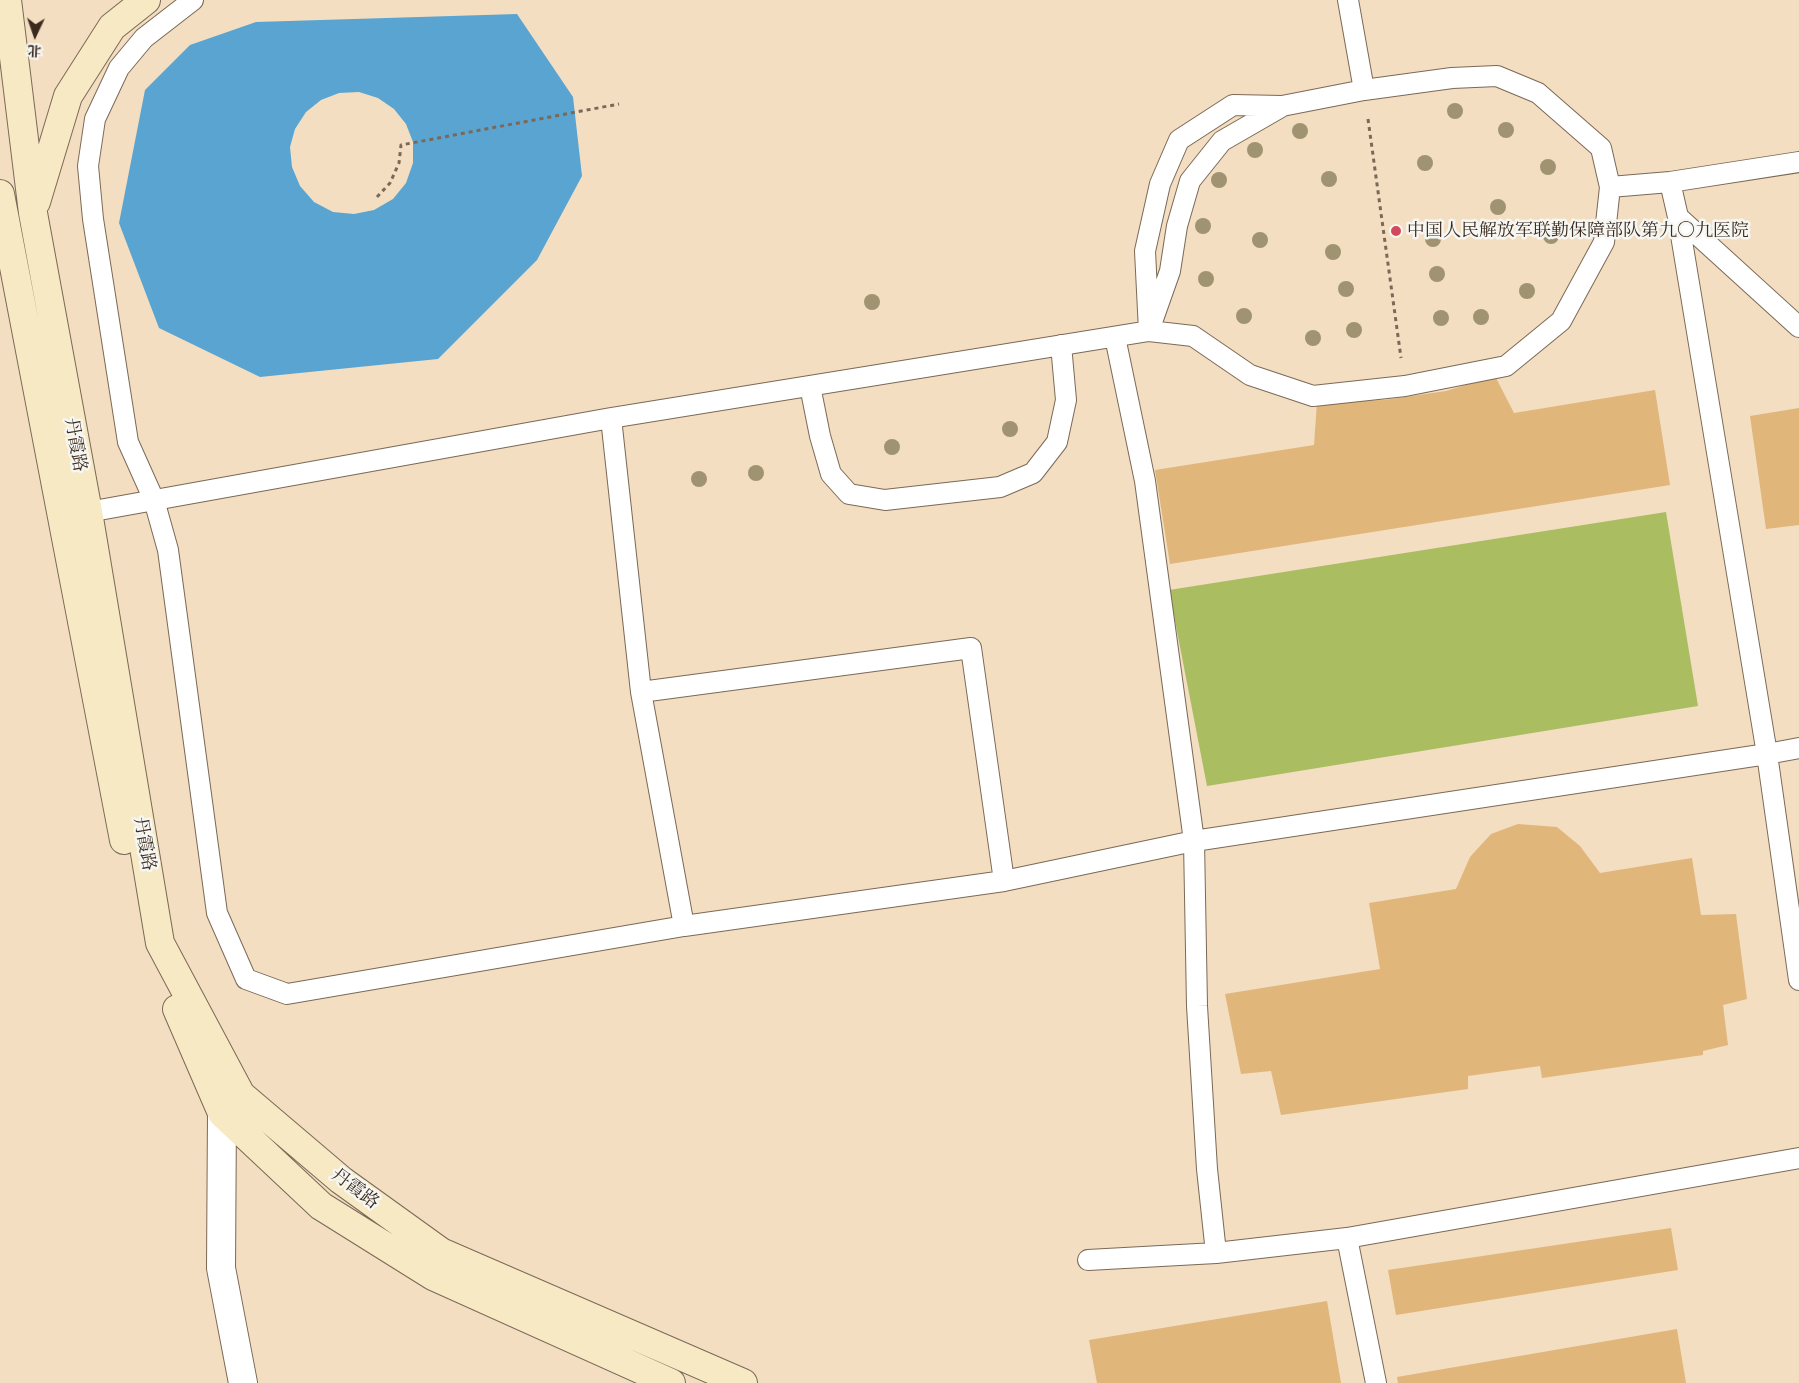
<!DOCTYPE html>
<html>
<head>
<meta charset="utf-8">
<style>
  body { margin:0 }
  #map { position:relative; width:1799px; height:1383px; overflow:hidden; background:#f3dec1; font-family:"Old Standard TT","Noto Serif SC",serif }
  canvas { display:block }
  .north { position:absolute; left:10px; top:10px; width:50px; height:50px; -webkit-text-stroke:4px #f6f6f2; paint-order:stroke; rotate:183deg; font-size:14px; font-weight:700; line-height:20px; text-align:center; color:#3b2a1e }
  .north::after { content:''; display:block; margin:auto; width:18px; height:22px; background:#3b2a1e; clip-path:polygon(50% 0,100% 100%,50% 72%,0 100%) }
</style>
</head>
<body>
<div id="map">
<canvas width="1799" height="1383"></canvas>
<div class="north">北</div>
</div>
<script>
const context = document.querySelector('canvas').getContext('2d');
context.lineJoin = 'round';
function fillPath(path, color) { context.fillStyle = color; context.fill(path, 'evenodd'); }
const shape = rows => new Path2D(rows.map(r => 'M' + r).join(''));
function trace(path, color, width, dash) { context.strokeStyle = color; context.lineWidth = width; context.lineCap = dash ? 'butt' : 'round'; context.setLineDash(dash || []); context.stroke(path); }
function write(font, color, halo, rows, align = 'center') {
  context.font = font + ' "Old Standard TT","Noto Serif SC",serif'; context.lineWidth = 5; context.setLineDash([]); context.textBaseline = 'middle'; context.strokeStyle = halo; context.fillStyle = color; for (const [text, x, y, turn = 0] of rows) {
    context.save(); context.translate(x, y); context.rotate((+turn || 0) * Math.PI / 180); context.textAlign = isNaN(turn) ? turn : align; if (halo) context.strokeText(text, 0, 0); context.fillText(text, 0, 0); context.restore();
  }
}
fillPath(shape([
  [1666,512,1698,706,1207,786,1169,590]
]), '#aabd61');
fillPath(shape([
  [517,14,573,97,582,176,537,260,438,359,260,377,159,328,119,223,145,90,190,45,256,22],
  [359,92,378,98,394,109,406,124,413,142,413,163,406,183,393,199,374,210,354,214,333,212,314,202,300,186,292,167,290,147,295,129,306,112,321,100,339,93]
]), '#59a4d1');
fillPath(shape([
  [1495,376,1514,413,1655,390,1670,485,1170,564,1155,470,1314,445,1317,402,1384,400,1446,391],
  [1799,408,1799,525,1766,529,1750,416],
  [1518,824,1557,827,1580,846,1600,873,1692,858,1701,915,1736,914,1747,999,1723,1005,1728,1045,1703,1051,1703,1055,1542,1078,1540,1066,1468,1076,1468,1089,1281,1115,1271,1071,1241,1074,1225,994,1380,969,1369,903,1456,889,1470,857,1491,834],
  [1671,1228,1678,1270,1396,1315,1388,1270],
  [1327,1301,1341,1383,1097,1383,1089,1340],
  [1677,1329,1686,1383,1398,1383,1397,1377]
]), '#e0b67b');
const lane = shape([
  [193,0,144,38,119,68,95,119,88,166,93,219,128,442,154,500,168,550,217,913,246,979,287,994,684,926],
  [1348,0,1364,90],
  [1670,182,1799,162],
  [1610,187,1670,182,1678,217,1767,754,1799,980],
  [1678,217,1799,327],
  [1152,322,1170,271,1177,226,1190,181,1222,141,1281,107],
  [1149,331,1145,251,1160,184,1179,140,1233,105,1282,106,1364,90,1452,78,1497,76,1538,93,1601,148,1610,187,1604,242,1561,321,1506,366,1405,386,1313,396,1250,375,1193,336,1149,331,611,418,641,692,684,926,1004,881,1194,841,1767,754,1799,748],
  [1115,337,1145,481,1194,841,1197,1006,1207,1169,1216,1253,1347,1238,1376,1383],
  [810,386,820,436,831,474,849,494,885,500,1000,487,1033,473,1057,442,1066,400,1061,345],
  [88,512,611,418],
  [641,692,971,648,1004,881],
  [1347,1238,1799,1158],
  [1088,1260,1216,1253]
]);
const street = shape([
  [222,1113,221,1268,243,1383]
]);
const secondary = shape([
  [7,0,33,213,88,512,160,943,241,1095,341,1180,441,1252,743,1383],
  [0,194,124,840],
  [36,202,68,96,112,27,146,0],
  [177,1009,222,1113,321,1206,433,1276,671,1383]
]);
trace(lane, '#7b6957', 22);
trace(street, '#7b6957', 30);
trace(secondary, '#7b6957', 30);
trace(shape([
  [1368,119,1401,358],
  [377,197,390,183,399,163,401,145,619,104]
]), '#7b6957', 3, [4, 4]);
trace(lane, '#fff', 20);
trace(street, '#fff', 28);
trace(secondary, '#f6e9c3', 28);
context.fillStyle = '#a09372';
for (const [x, y] of [
  [1455,111],
  [1506,130],
  [1300,131],
  [1255,150],
  [1425,163],
  [1548,167],
  [1329,179],
  [1219,180],
  [1498,207],
  [1203,226],
  [1551,236],
  [1433,239],
  [1260,240],
  [1333,252],
  [1437,274],
  [1206,279],
  [1346,289],
  [1527,291],
  [872,302],
  [1244,316],
  [1481,317],
  [1441,318],
  [1354,330],
  [1313,338],
  [1010,429],
  [892,447],
  [756,473],
  [699,479]
]) { context.beginPath(); context.arc(x, y, 8, 0, 2 * Math.PI); context.fill(); }
for (const [x, y, r, color] of [
  [1396,231,6,"#d1495b"]
]) { const dot = new Path2D(); dot.arc(x, y, r, 0, 2 * Math.PI); context.fillStyle = color; context.fill(dot); trace(dot, '#f6f6f2', 2); }
write('18px', '#3b2a1e', '#f6f6f2', [
  ["中国人民解放军联勤保障部队第九〇九医院",1407,231]
], 'left');
write('18px', '#3b2a1e', '#f6f6f2', [
  ["丹霞路",75,445,80],
  ["丹霞路",144,844,80],
  ["丹霞路",355,1189,37]
]);
</script>
</body>
</html>
